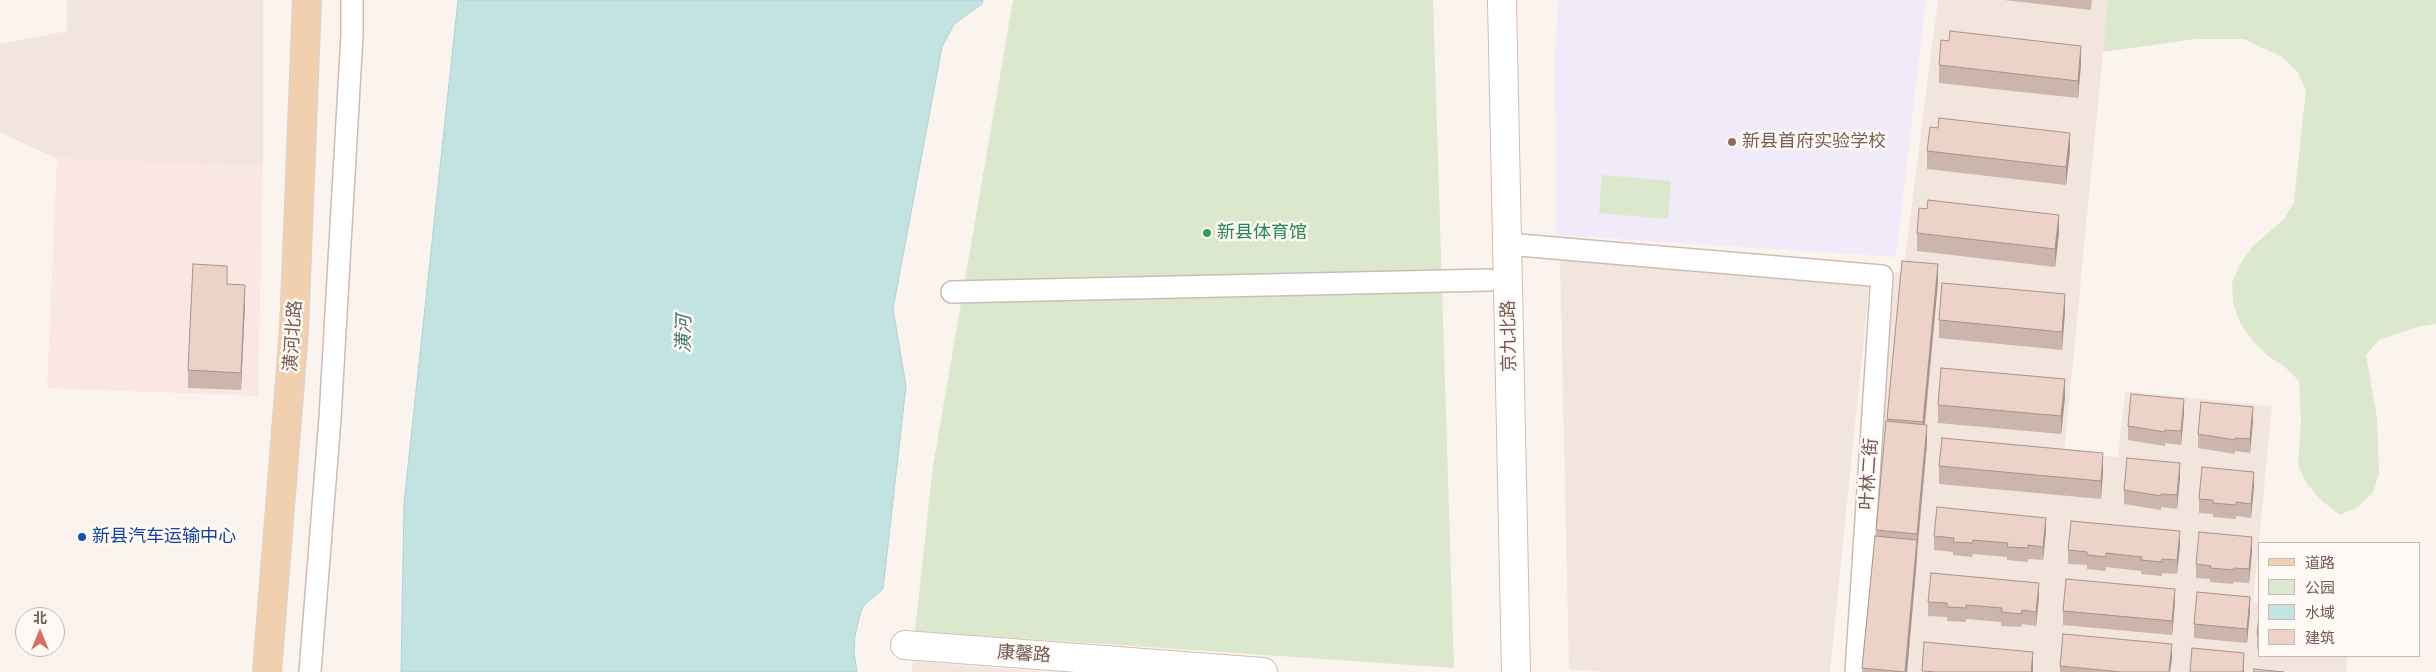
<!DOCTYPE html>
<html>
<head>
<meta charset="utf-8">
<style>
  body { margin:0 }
  #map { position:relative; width:2436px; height:672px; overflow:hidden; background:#fbf4ee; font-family:Inter,"Noto Sans SC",sans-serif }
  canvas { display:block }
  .legend { position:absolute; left:2258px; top:542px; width:162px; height:115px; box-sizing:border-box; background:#fef9f4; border:1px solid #c7b9b3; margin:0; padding:6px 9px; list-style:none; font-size:15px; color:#755a52 }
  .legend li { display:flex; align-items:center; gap:10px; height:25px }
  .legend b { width:25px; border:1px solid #c7b9b3 }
  .north { position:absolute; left:15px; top:607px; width:50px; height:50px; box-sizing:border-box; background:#fef9f4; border:1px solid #c7b9b3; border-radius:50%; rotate:0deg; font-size:14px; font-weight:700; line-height:20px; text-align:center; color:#755a52 }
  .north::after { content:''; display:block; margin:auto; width:18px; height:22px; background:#d56d62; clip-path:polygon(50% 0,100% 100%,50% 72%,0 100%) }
</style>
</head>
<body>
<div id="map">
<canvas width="2436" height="672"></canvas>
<ul class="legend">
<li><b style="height:6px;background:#f1d0af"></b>道路</li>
<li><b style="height:14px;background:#dbe8cd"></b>公园</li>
<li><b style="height:14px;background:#c3e3e3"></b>水域</li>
<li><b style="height:14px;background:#edd2c8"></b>建筑</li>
</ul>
<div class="north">北</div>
</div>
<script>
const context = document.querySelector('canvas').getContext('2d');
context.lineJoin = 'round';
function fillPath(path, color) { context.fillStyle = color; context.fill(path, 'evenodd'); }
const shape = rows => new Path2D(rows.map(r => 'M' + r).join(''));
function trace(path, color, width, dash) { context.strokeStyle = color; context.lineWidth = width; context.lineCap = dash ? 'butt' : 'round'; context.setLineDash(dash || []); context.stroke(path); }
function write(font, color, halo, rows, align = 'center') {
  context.font = font + ' Inter,"Noto Sans SC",sans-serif'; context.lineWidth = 5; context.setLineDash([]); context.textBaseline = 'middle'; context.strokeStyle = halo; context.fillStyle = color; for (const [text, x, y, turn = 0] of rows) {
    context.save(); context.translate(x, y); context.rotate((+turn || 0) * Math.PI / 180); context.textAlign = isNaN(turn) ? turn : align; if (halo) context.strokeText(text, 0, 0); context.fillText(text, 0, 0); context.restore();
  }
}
fillPath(shape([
  [67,0,263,0,263,166,57,159,0,132,0,44,67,31],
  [1938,0,2108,0,2064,453,2118,457,2125,391,2272,406,2253,602,2260,603,2260,656,2348,656,2346,672,1862,672,1895,272,1903,273],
  [1560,260,1869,287,1830,672,1605,672,1569,669],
  [913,661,1045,672,912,672]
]), '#f2e5dd');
fillPath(shape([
  [57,159,263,166,258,396,47,388]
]), '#fae7e3');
fillPath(shape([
  [1558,0,1926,0,1896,257,1556,235,1555,50]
]), '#f1eaf8');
fillPath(shape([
  [1013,0,1433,0,1454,668,915,631,933,466],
  [2108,0,2436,0,2436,324,2417,327,2379,340,2366,355,2377,418,2379,474,2373,492,2358,507,2340,515,2322,501,2307,484,2298,465,2301,422,2299,381,2285,367,2268,356,2253,341,2240,323,2233,303,2232,283,2240,264,2252,247,2284,219,2294,202,2306,90,2297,71,2282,57,2244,39,2196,39,2103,52],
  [1602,175,1671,181,1668,219,1599,213]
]), '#dbe8cd');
const water = shape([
  [458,0,983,0,982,4,954,24,942,47,893,309,906,386,883,589,865,604,861,611,855,635,854,652,857,672,401,672,404,503,458,0]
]);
fillPath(water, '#c3e3e3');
trace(water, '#abd3d4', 1);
const street = shape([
  [1507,244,1882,276,1856,672],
  [952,292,1489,280],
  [310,672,330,418,352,35,352,0]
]);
const secondary = shape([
  [1502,0,1516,672],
  [905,645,1263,672]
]);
const primary = shape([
  [267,672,294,330,307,0]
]);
trace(street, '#cdbcb4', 24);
trace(secondary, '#d2bdb4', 30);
trace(primary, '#d8d1cf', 30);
trace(street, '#fff', 21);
trace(secondary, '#fff', 28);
trace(primary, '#f1d0af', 28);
fillPath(shape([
  [2004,0,2092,0,2091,10],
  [2081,64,2078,98,1939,83,1939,65],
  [1938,128,2070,151,2066,185,1927,169,1927,151],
  [1917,233,2059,233,2055,267,1917,251],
  [1938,282,1925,425,1927,443,1907,672,1862,672,1887,419],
  [227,284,245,303,241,390,188,388,188,370],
  [2065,312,2062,350,1939,338,1939,320],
  [2065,397,2061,434,1938,423,1938,405],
  [2184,413,2181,445,2165,443,2165,446,2128,440,2128,426],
  [2253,421,2250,453,2235,451,2235,454,2198,448,2198,434],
  [1939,466,2103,471,2101,499,1939,484],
  [2180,477,2177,509,2161,507,2161,510,2124,504,2124,490],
  [2254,486,2251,518,2236,516,2236,519,2213,517,2213,514,2199,513,2199,499],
  [2046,531,2043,560,2028,559,2028,562,2007,560,2007,557,1973,554,1972,557,1953,555,1953,552,1934,550,1934,536],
  [2180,545,2177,574,2162,573,2162,576,2141,574,2141,571,2106,567,2106,571,2087,569,2087,565,2068,564,2068,550],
  [2252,551,2249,583,2234,582,2233,584,2210,582,2210,579,2196,578,2196,564],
  [2039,597,2036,626,2022,624,2021,627,2001,626,2001,622,1966,619,1966,622,1947,621,1947,617,1928,616,1928,602],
  [2175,603,2172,635,2063,625,2063,611],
  [2260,606,2260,649,2257,649,2257,635],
  [2250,611,2247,643,2194,638,2194,624],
  [2172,658,2170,672,2060,672,2060,666]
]), '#ccb5ac');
fillPath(shape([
  [2081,46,2081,64,2078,98,2078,81],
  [2070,133,2070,151,2066,185,2066,167],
  [2059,215,2059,233,2055,267,2055,249],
  [1938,264,1938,282,1923,440,1923,422],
  [245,285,245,303,241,390,241,373],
  [2065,294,2065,312,2062,350,2062,332],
  [2065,379,2065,397,2061,434,2061,416],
  [2184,399,2184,413,2181,445,2181,431],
  [2253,407,2253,421,2250,453,2250,439],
  [1927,425,1927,443,1917,549,1917,558,1907,672,1905,672],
  [2103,453,2103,471,2101,499,2101,481],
  [2180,463,2180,477,2177,509,2177,495],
  [2254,472,2254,486,2251,518,2251,504],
  [2046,518,2046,531,2043,560,2043,547],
  [2180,531,2180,545,2177,574,2177,560],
  [2252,537,2252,551,2249,583,2249,569],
  [2039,583,2039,597,2036,626,2036,612],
  [2175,589,2175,603,2172,635,2172,621],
  [2250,597,2250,611,2247,643,2247,629],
  [2172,644,2172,658,2170,672,2169,672],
  [2033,652,2033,672,2031,672],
  [2244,653,2244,672,2243,672]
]), '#a6938c');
const building = shape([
  [1950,31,2081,46,2078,81,1939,65,1941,40,1949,41,1950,31],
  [1939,118,2070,133,2066,167,1927,151,1930,127,1938,128,1939,118],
  [1928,200,2059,215,2055,249,1917,233,1919,208,1927,209,1928,200],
  [1902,261,1938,264,1923,422,1887,419,1902,261],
  [193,264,227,266,227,284,245,285,241,373,188,370,193,264],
  [1942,283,2065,294,2062,332,1939,320,1942,283],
  [1941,368,2065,379,2061,416,1938,405,1941,368],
  [2131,394,2184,399,2181,431,2165,430,2165,432,2128,426,2131,394],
  [2201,402,2253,407,2250,439,2235,438,2235,440,2198,434,2201,402],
  [1886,421,1927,425,1917,534,1876,530,1886,421],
  [1942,438,2103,453,2101,481,1939,466,1942,438],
  [2127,458,2180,463,2177,495,2161,494,2161,496,2124,490,2127,458],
  [2202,467,2254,472,2251,504,2236,502,2236,505,2213,503,2213,500,2199,499,2202,467],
  [1937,507,2046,518,2043,547,2028,545,2028,548,2007,547,2008,543,1973,540,1972,543,1953,542,1954,538,1934,536,1937,507],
  [2071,521,2180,531,2177,560,2162,559,2162,562,2141,560,2142,557,2106,553,2106,557,2087,555,2087,552,2068,550,2071,521],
  [2199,532,2252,537,2249,569,2234,568,2233,570,2210,568,2211,566,2196,564,2199,532],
  [1875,536,1917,540,1905,672,1862,668,1875,536],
  [1931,573,2039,583,2036,612,2022,610,2021,614,2001,612,2002,608,1966,605,1966,608,1947,607,1947,603,1928,602,1931,573],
  [2066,579,2175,589,2172,621,2063,611,2066,579],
  [2197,592,2250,597,2247,629,2194,624,2197,592],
  [2260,606,2260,635,2257,635,2260,606],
  [2063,634,2172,644,2169,672,2121,672,2060,666,2063,634],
  [1924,642,2033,652,2031,672,1936,672,1922,671,1924,642],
  [2192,648,2244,653,2243,672,2190,672,2192,648],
  [2254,669,2284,672,2254,672,2254,669]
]);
fillPath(building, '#edd2c8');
trace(building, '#a6938c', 1);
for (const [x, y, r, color] of [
  [1732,142,5,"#8d6e63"],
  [1207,233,5,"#2e9e5b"],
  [82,537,5,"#1a4fb4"]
]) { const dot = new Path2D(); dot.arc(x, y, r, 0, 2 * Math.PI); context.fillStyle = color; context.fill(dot); trace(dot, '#fef9f4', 2); }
write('18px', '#785e54', '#fef9f4', [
  ["新县首府实验学校",1742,142]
], 'left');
write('18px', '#27864d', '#fef9f4', [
  ["新县体育馆",1217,233]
], 'left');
write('18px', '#755a52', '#fef9f4', [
  ["潢河北路",293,336,-86],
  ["京九北路",1509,336,-91],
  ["叶林二街",1869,474,-86],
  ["康馨路",1024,654,4]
]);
write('18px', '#164399', '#fef9f4', [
  ["新县汽车运输中心",92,537]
], 'left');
write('italic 19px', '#477677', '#fef9f4', [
  ["潢河",684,334,-89]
]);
</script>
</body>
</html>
